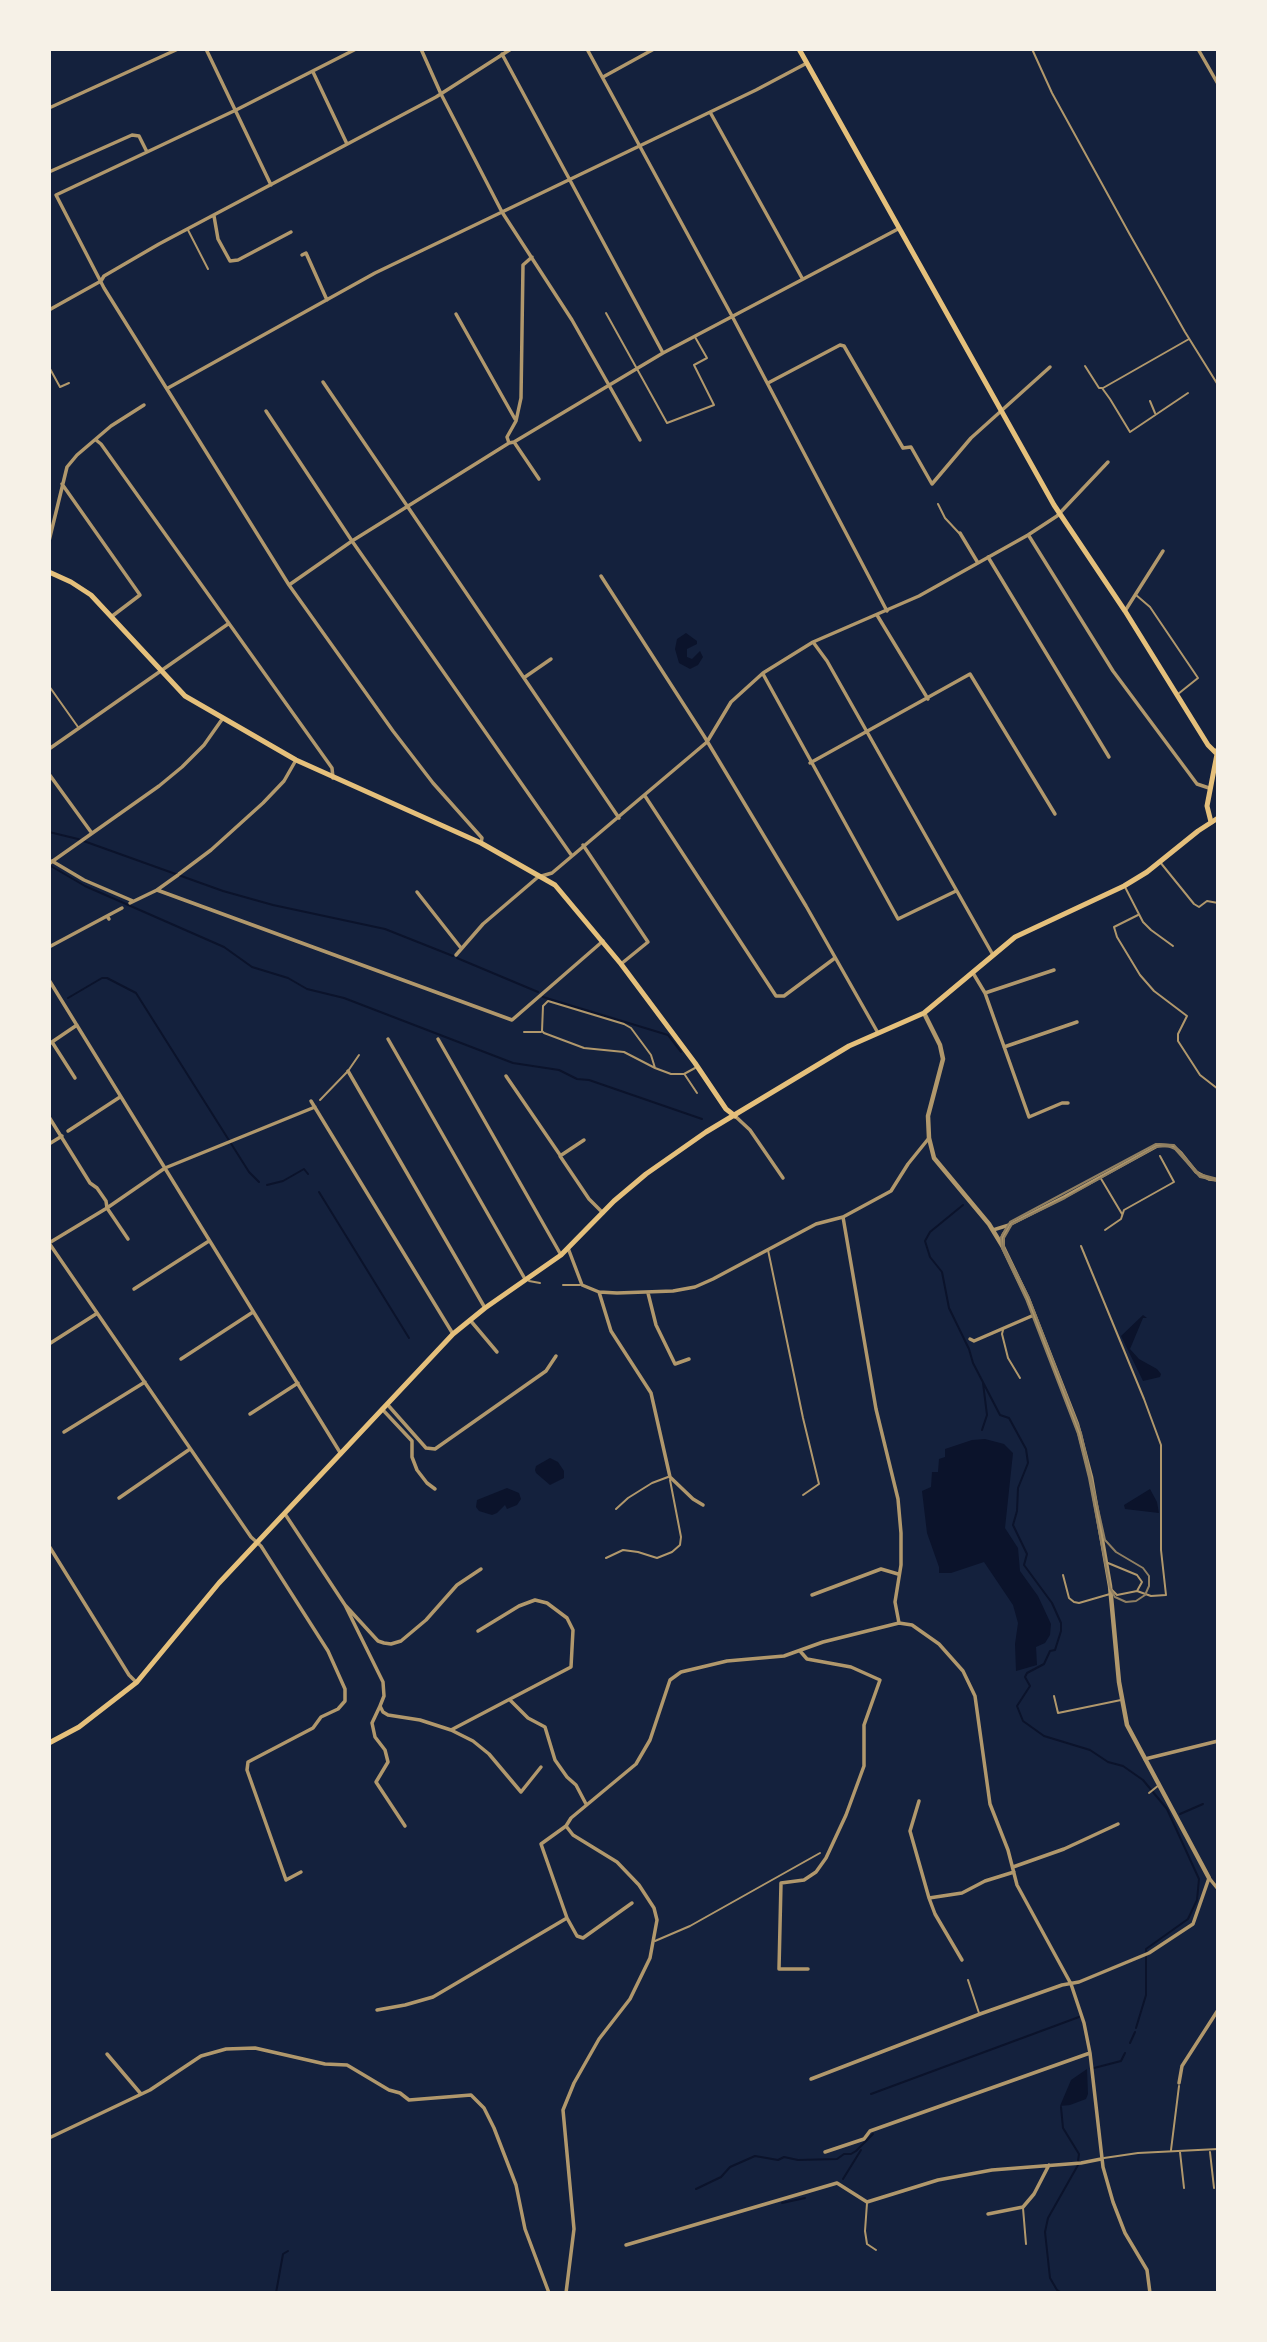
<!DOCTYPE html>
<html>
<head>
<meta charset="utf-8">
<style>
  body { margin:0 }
  #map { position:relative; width:1267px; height:2342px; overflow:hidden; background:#14213d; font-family:Barlow,sans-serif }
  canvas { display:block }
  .frame { position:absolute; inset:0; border:51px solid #f6f1e7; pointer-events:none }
</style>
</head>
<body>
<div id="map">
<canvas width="1267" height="2342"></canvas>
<div class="frame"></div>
</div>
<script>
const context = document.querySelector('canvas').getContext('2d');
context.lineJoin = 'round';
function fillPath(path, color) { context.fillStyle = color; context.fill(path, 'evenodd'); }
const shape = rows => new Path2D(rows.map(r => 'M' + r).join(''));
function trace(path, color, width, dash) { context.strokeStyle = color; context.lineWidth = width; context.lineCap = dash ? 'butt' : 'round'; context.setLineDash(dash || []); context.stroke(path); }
fillPath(shape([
  [686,633,697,641,697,644,687,649,687,657,692,659,700,651,703,657,698,665,690,669,679,663,675,649,677,639],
  [1143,1315,1147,1318,1143,1318,1130,1349,1139,1359,1157,1369,1161,1374,1160,1377,1143,1381,1121,1336],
  [985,1439,1004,1444,1013,1453,1005,1528,1018,1548,1020,1571,1038,1596,1051,1624,1050,1635,1045,1643,1036,1647,1037,1665,1016,1671,1015,1644,1018,1623,1013,1605,984,1562,951,1573,939,1573,939,1567,927,1533,922,1491,931,1487,932,1472,938,1472,939,1459,945,1457,945,1449,972,1440],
  [550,1458,558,1462,564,1471,564,1478,550,1485,536,1473,535,1470,536,1466],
  [507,1488,519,1493,521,1499,517,1505,507,1509,505,1505,497,1513,492,1515,479,1511,476,1507,477,1500],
  [1150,1489,1157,1502,1159,1513,1125,1509,1124,1505],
  [1087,2069,1088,2094,1086,2099,1070,2105,1060,2106,1071,2080]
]), '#0b132b');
trace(shape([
  [49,832,78,839,223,891,273,905,385,929,453,956],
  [49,865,85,886,224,947,252,967,288,978,307,989,344,998,513,1063,559,1070,577,1079,589,1080,702,1119],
  [457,958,538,992],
  [543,997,668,1035,681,1052],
  [68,998,102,978,107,978,136,993,249,1172,259,1182],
  [267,1185,283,1181,304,1169,308,1174],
  [319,1192,409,1338],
  [963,1205,930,1232,925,1241,930,1257,942,1272,949,1308,969,1349,973,1363,1000,1415,1009,1418,1026,1449,1028,1463,1018,1488,1017,1511,1013,1525,1027,1554,1024,1565,1052,1603,1061,1623,1061,1631,1055,1650,1050,1651,1044,1664,1027,1673,1025,1677,1030,1686,1017,1706,1023,1721,1044,1736,1090,1750,1108,1762,1123,1766,1143,1780,1167,1809,1199,1879,1197,1900,1188,1919,1146,1949,1146,1995,1136,2028],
  [982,1430,987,1415,983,1383],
  [1180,1814,1203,1804],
  [1130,2043,1135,2032],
  [1094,2068,1121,2061,1125,2053],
  [871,2094,1079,2017],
  [1061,2107,1063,2128,1079,2154,1078,2161],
  [843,2179,861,2150],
  [696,2189,721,2177,730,2167,755,2156,778,2160,784,2157,798,2160,837,2159,844,2154,851,2154,856,2151,873,2134],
  [782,2203,805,2198],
  [276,2293,283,2254,288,2251],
  [1062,2293,1057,2290,1050,2278,1045,2232,1048,2218,1078,2165]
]), '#0b132b', 2);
trace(shape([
  [1032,49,1052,93,1129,233,1185,332,1218,385],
  [188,230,208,269],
  [606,313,667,423,714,405,694,365,707,358,695,337],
  [1085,366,1099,388,1102,388,1110,399,1130,432,1188,393],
  [49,367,60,387,69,383],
  [1103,388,1189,339],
  [1150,401,1155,413],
  [938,504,945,518,959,533],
  [1136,595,1150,607,1198,678,1178,694],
  [49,686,78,727],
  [1160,862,1194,904,1199,907,1207,901,1218,903],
  [1125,887,1143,922,1151,930,1173,946],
  [1138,915,1114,927,1117,937,1140,975,1154,991,1187,1016,1178,1034,1178,1041,1200,1075,1218,1089],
  [524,1032,541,1032],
  [655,1068,651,1055,631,1028,624,1024,548,1001,543,1006,542,1031,544,1033,584,1048,624,1052,655,1068,671,1074,684,1074,695,1068],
  [685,1075,697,1093],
  [320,1100,348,1071,359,1055],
  [1100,1177,1122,1214],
  [1105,1230,1121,1219,1124,1210,1174,1182,1160,1156],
  [1081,1246,1144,1399,1161,1445,1161,1550,1166,1595,1151,1596,1137,1591],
  [768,1250,803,1418,819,1484,803,1495],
  [529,1281,540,1283],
  [563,1285,580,1285],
  [1003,1330,1002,1334,1008,1358,1020,1378],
  [616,1509,628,1498,652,1483,668,1477],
  [606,1558,623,1550,638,1552,657,1558,672,1552,680,1545,681,1537,670,1480],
  [1108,1563,1137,1575,1142,1582,1137,1591,1117,1595,1112,1590],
  [1063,1575,1069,1598,1074,1602,1079,1603,1110,1594],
  [1054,1696,1058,1713,1121,1700],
  [1149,1793,1159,1785],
  [655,1941,690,1926,820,1853],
  [968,1980,979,2013],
  [1171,2150,1179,2086],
  [1180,2152,1184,2188],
  [1210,2152,1214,2188],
  [1104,2158,1138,2153,1218,2149],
  [867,2203,865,2231,867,2244,876,2250],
  [1023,2208,1026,2244]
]), '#b1986c', 2);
trace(shape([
  [206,49,271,185],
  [356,49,236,110,56,195,104,288,289,585,393,731,433,783,482,838,481,843],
  [421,49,441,94,502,212,572,320,640,440],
  [587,49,732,316,887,611],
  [1198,49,1218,84],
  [502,54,663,353],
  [313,72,347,144],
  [603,77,654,49],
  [49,108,178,49],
  [710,112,802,278],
  [49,172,132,135,139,136,147,152],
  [214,216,218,239,230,261,238,260,291,232],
  [302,255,306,253,327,300],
  [49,310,101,281,104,276,159,244,436,97,511,49],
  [456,314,515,419],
  [323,382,619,818],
  [768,383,840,345,844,346,903,448,911,447,932,484,971,438,1050,367],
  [168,388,375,273,756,90,807,63],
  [266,411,352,541,572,856],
  [96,440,101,444,332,768,333,778],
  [514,442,539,479],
  [509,443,507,437,516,421,521,398,523,265,532,257],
  [62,484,140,595,111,617],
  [960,533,978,563],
  [1029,536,1113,671,1197,784,1209,788],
  [49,541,67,467,77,455,111,426,144,405],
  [988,557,1109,757],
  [601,576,704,736,806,906,878,1033],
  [289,585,352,541,509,443,514,442,663,353,898,229],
  [1125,611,1163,551],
  [877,615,928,699],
  [813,642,827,661,993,955],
  [763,674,898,919,956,891],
  [525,677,551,659],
  [49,749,228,624],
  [810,763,970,674,1055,814],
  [49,774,91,832],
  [645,796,776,996,784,996,835,958],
  [583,845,648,942,621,964],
  [52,861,84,880,133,901],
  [50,863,159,786,182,767,204,745,223,718],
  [179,874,211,850,263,803,284,781,296,760],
  [157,890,512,1020,603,941],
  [417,892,461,948],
  [130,903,157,890,178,875],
  [107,916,122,908],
  [49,947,107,916,109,919],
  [456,955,483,924,538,877,552,873,707,742,731,702,763,673,813,642,919,596,1028,535,1057,516,1108,462],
  [973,973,985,993,1029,1117,1062,1103,1068,1103],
  [49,980,341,1454],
  [985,993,1054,970],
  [388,1039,525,1279],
  [438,1039,561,1255],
  [52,1042,75,1078],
  [49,1044,77,1025],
  [1004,1047,1077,1022],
  [348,1071,485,1308],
  [506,1076,560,1155],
  [311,1101,453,1334],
  [735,1116,750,1130,783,1178],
  [49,1117,90,1183,97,1188,106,1201,107,1208,128,1239],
  [68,1131,120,1097],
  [584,1140,560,1156,589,1199,603,1213],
  [49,1144,62,1136],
  [993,1230,1009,1225,1064,1197,1159,1145,1173,1146,1181,1153,1196,1172,1209,1179,1218,1180],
  [49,1243,251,1537,261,1546,328,1651,345,1689,345,1701,338,1709,321,1717,313,1728,248,1762,247,1770,286,1880,301,1872],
  [49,1243,107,1208,165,1168,315,1107],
  [1002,1246,1003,1235,1008,1227],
  [568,1248,582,1285,599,1292,617,1293,673,1291,695,1287,713,1279,816,1224,843,1217],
  [134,1289,209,1241],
  [599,1292,611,1331,651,1393,670,1477,693,1499,703,1505],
  [648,1293,656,1325,675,1364,689,1359],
  [470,1320,497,1352],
  [970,1339,974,1341,1034,1315],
  [49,1344,96,1314],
  [181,1359,253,1312],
  [387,1404,426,1448,435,1449,546,1371,556,1356],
  [382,1409,412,1441,412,1457,417,1470,427,1483,435,1489],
  [250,1414,298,1383],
  [64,1432,145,1382],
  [119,1498,190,1449],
  [285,1514,345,1605,378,1641,384,1643,391,1644,401,1641,426,1620,457,1585,481,1569],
  [49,1546,129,1675,136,1682],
  [812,1595,881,1569,898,1574],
  [345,1605,383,1682,384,1696,380,1706,383,1712,388,1715,420,1720,451,1730,473,1741,489,1754,521,1792,541,1767],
  [899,1623,895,1602,901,1565,901,1533,898,1499,876,1409,843,1217,891,1191,908,1164,929,1138],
  [800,1651,807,1659,851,1667,880,1680,864,1725,864,1766,846,1815,826,1858,816,1872,804,1880,781,1883,779,1969,808,1969],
  [510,1700,528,1718,545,1727,555,1760,567,1777,576,1785,586,1804],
  [380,1706,372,1723,375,1737,385,1750,388,1762,376,1782,405,1826],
  [451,1730,571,1667,573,1630,567,1618,547,1603,535,1600,519,1606,478,1631],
  [1145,1759,1218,1741],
  [919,1801,910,1831,929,1898,962,1893,985,1881,1014,1872],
  [566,1826,541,1844,567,1918,577,1936,583,1938,632,1903],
  [1013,1867,1064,1849,1118,1824],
  [929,1898,935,1914,962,1960],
  [377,2010,405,2005,433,1997,567,1918],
  [107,2054,141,2094],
  [811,2079,980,2014,1062,1985,1079,1982,1149,1953,1193,1924,1209,1878,1218,1889],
  [1179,2083,1182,2066,1218,2010],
  [49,2138,150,2090,201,2056,226,2049,255,2048,325,2064,347,2065,389,2090,400,2093,409,2100,471,2095,484,2108,494,2128,516,2185,525,2229,549,2293],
  [825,2152,864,2139,870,2131,1090,2053],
  [988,2214,1023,2207,1034,2194,1049,2165],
  [626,2245,837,2183,867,2202,938,2180,992,2170,1081,2163,1101,2159],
  [566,2293,574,2229,563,2110,574,2083,599,2039,630,1999,650,1958,657,1920,654,1908,639,1885,617,1862,573,1835,566,1826,571,1818,636,1764,650,1740,670,1680,681,1672,727,1661,784,1656,823,1642,899,1623,912,1625,939,1644,963,1671,975,1696,990,1804,1008,1850,1017,1885,1071,1984,1084,2023,1090,2053,1103,2167,1113,2202,1125,2233,1147,2270,1150,2293]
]), '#b1986c', 3.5);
trace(shape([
  [924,1013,940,1045,943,1059,928,1116,929,1138,934,1158,989,1224,1003,1247,1028,1299,1077,1424,1091,1477,1110,1586,1119,1682,1127,1725,1209,1878]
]), '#b1986c', 4.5);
trace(shape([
  [799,49,1054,505,1125,611,1208,745,1217,754],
  [49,572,71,582,91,595,185,696,296,760,481,843,555,885,621,964,695,1063,726,1109,735,1116],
  [1211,822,1207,806,1218,749]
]), '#e5c07b', 5);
trace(shape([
  [49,1743,79,1727,137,1682,219,1583,453,1334,485,1308,561,1255,614,1201,646,1174,706,1132,849,1046,924,1013,1015,937,1124,886,1147,872,1198,831,1218,818]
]), '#e5c07b', 5);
trace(shape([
  [1218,1179,1199,1174,1174,1145,1156,1144,1010,1222,1001,1237,1002,1248,1026,1299,1078,1434,1089,1478,1110,1588,1115,1597,1126,1602,1136,1601,1145,1595,1149,1586,1149,1576,1143,1568,1116,1552,1105,1540,1081,1433,1029,1298,1004,1248,1004,1238,1012,1224,1065,1198,1156,1147,1168,1146,1175,1149,1200,1177,1218,1181]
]), '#918062', 2);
</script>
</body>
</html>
